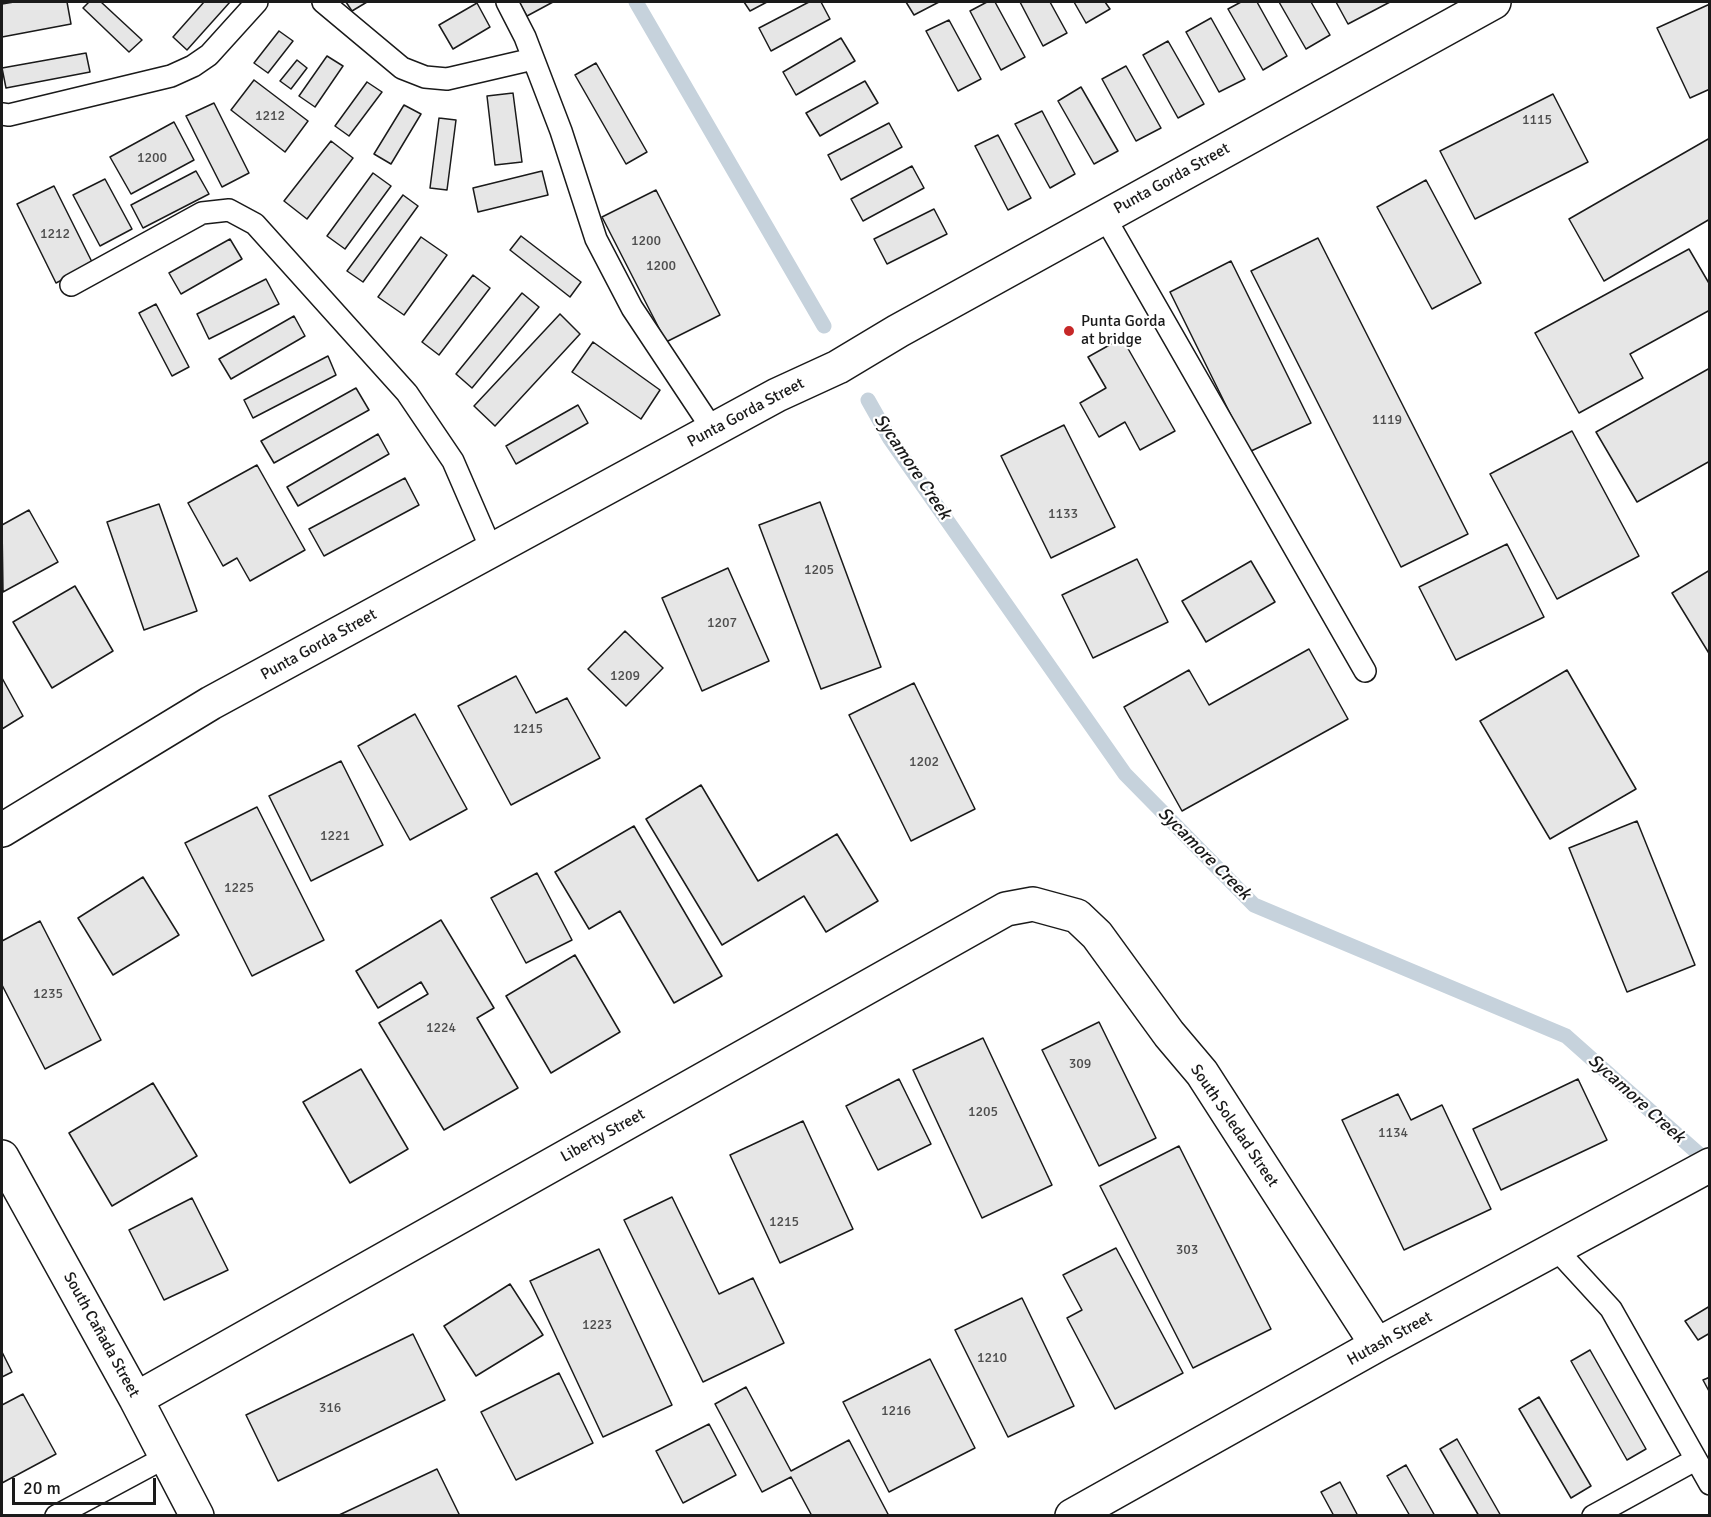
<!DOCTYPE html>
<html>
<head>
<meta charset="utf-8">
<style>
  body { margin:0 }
  #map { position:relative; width:1711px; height:1517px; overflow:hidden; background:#fff; font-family:Signika,sans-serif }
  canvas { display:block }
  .frame { position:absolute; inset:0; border:3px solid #1a1a1a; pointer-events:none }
  .scale { position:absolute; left:12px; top:1478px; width:144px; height:27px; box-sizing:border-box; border:3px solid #1a1a1a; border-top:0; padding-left:8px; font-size:18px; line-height:21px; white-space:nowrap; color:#1a1a1a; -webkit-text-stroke:4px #fff; paint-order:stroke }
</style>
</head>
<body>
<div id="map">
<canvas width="1711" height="1517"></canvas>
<div class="frame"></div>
<div class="scale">20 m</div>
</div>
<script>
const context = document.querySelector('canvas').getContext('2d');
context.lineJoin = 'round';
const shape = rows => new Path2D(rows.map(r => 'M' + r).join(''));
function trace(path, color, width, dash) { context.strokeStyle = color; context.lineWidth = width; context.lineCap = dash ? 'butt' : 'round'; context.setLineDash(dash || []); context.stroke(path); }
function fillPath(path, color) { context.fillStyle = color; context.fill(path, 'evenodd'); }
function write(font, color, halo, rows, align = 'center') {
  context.font = font + ' Signika,sans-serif'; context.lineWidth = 4.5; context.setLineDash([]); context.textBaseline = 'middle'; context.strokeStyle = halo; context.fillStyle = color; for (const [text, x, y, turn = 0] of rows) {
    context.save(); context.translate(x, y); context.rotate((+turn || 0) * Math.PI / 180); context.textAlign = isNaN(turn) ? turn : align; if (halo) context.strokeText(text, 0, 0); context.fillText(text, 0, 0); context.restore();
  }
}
trace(shape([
  [636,2,824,326],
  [868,400,890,439,1125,774,1254,905,1566,1036,1710,1164]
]), '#c6d2dc', 15);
const building = shape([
  [14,2,67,2,71,24,2,37,2,4,14,2],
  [89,2,101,2,142,40,129,52,83,8,89,2],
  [204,2,230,2,187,50,173,37,204,2],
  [346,2,367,2,352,11,346,2],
  [519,2,553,2,527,16,519,2],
  [744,2,767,2,750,11,744,2],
  [809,2,821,2,830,19,771,51,759,28,809,2],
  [906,2,939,2,914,15,906,2],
  [987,2,995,2,1025,57,1001,70,970,11,987,2],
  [1020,2,1050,2,1067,33,1043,46,1020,2],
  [1074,2,1105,2,1110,9,1086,23,1074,2],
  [1241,2,1257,2,1287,56,1263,70,1228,9,1241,2],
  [1279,2,1311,2,1330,35,1306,49,1279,2],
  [1336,2,1390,2,1348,24,1336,2],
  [477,3,490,27,453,49,439,25,477,3],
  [1710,4,1710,89,1690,98,1657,28,1710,4],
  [1211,18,1245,79,1219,92,1186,32,1211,18],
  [949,20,981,79,958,91,926,31,949,20],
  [279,31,293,41,268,73,254,63,279,31],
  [841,38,855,61,796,95,783,72,841,38],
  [1168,41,1204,104,1178,118,1143,55,1168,41],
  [86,53,90,72,6,88,2,68,86,53],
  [327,56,343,66,315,107,299,96,327,56],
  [297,60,307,68,291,89,280,81,297,60],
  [596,63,647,152,626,164,575,75,596,63],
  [1126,66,1161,128,1136,141,1102,79,1126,66],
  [254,80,308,121,285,152,231,110,254,80],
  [865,81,878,103,820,136,806,113,865,81],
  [367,82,382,92,349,136,335,126,367,82],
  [1081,87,1118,151,1094,164,1058,101,1081,87],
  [513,93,522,162,495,165,487,96,513,93],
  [1553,94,1588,162,1475,219,1440,151,1553,94],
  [214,103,249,173,222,187,186,116,214,103],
  [404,105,421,114,391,164,374,154,404,105],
  [1042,111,1075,174,1050,188,1015,124,1042,111],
  [439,118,456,120,447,190,430,188,439,118],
  [174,122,194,160,131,194,110,157,174,122],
  [889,123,902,147,841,180,828,155,889,123],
  [998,135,1031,198,1008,210,975,146,998,135],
  [1710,138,1710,219,1604,281,1569,219,1710,138],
  [331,141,353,158,307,219,284,201,331,141],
  [912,166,924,188,863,221,851,199,912,166],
  [196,171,209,194,143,228,131,205,196,171],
  [542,171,548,195,478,212,473,188,542,171],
  [373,173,391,186,345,249,327,236,373,173],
  [105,179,132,229,100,246,73,195,105,179],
  [1426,180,1481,283,1432,309,1377,207,1426,180],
  [54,186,93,264,56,283,17,204,54,186],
  [656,190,720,315,666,342,602,217,656,190],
  [403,195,418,206,363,282,347,271,403,195],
  [934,209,947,234,887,264,874,239,934,209],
  [521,236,581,282,570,297,510,250,521,236],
  [421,237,447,255,404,315,378,297,421,237],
  [1318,238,1468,534,1401,567,1251,271,1318,238],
  [230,239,242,259,181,294,169,273,230,239],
  [1689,249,1710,285,1710,310,1630,354,1643,378,1579,413,1535,333,1689,249],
  [1231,261,1311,423,1249,452,1170,292,1231,261],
  [473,275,490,288,439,355,422,342,473,275],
  [266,279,279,304,209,339,197,314,266,279],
  [522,293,539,307,472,388,456,374,522,293],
  [156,304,189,367,172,376,139,313,156,304],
  [560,314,580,334,495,426,474,406,560,314],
  [294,316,305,336,231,379,219,359,294,316],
  [1122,338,1175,431,1140,450,1125,422,1099,437,1080,403,1106,388,1088,357,1122,338],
  [593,342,660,390,641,419,572,372,593,342],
  [328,356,336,375,253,418,244,400,328,356],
  [1710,368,1710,461,1637,502,1596,432,1710,368],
  [356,388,369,410,274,463,261,441,356,388],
  [578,405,588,423,516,464,506,446,578,405],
  [1064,425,1115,527,1051,558,1001,456,1064,425],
  [1572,431,1639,556,1557,599,1490,474,1572,431],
  [378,434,389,454,298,506,287,487,378,434],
  [257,465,305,550,250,581,237,558,223,566,188,503,257,465],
  [405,478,419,505,324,556,309,529,405,478],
  [820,502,881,667,821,689,759,525,820,502],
  [159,504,197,611,144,630,107,522,159,504],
  [29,510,58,562,3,592,2,525,29,510],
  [1507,544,1544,617,1456,660,1419,587,1507,544],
  [1137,559,1168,622,1093,658,1062,595,1137,559],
  [1251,561,1275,602,1206,642,1182,601,1251,561],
  [728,568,769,661,702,691,662,598,728,568],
  [1710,570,1710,655,1672,593,1710,570],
  [75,586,113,651,52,688,13,622,75,586],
  [625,631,663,668,626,706,588,669,625,631],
  [1309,649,1348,719,1182,811,1124,707,1189,670,1209,705,1309,649],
  [1567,670,1636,789,1550,839,1480,721,1567,670],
  [516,676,536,713,567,698,600,758,511,805,458,706,516,676],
  [2,678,23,716,2,729,2,678],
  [914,683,975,809,911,841,849,715,914,683],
  [415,714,467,809,410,840,358,746,415,714],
  [341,761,383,845,311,881,269,796,341,761],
  [701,785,758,881,837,834,878,901,826,932,804,896,722,945,646,819,701,785],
  [257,807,324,940,252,976,185,843,257,807],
  [1637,821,1695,965,1627,992,1569,848,1637,821],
  [634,826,722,976,674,1003,620,911,589,929,555,872,634,826],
  [537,873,572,940,526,963,491,898,537,873],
  [143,877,179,935,113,975,78,918,143,877],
  [441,920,494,1008,477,1018,518,1088,444,1130,379,1023,428,994,421,982,378,1008,356,971,441,920],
  [40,921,101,1040,45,1069,2,985,2,941,40,921],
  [575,955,620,1032,551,1073,506,996,575,955],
  [1099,1022,1156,1138,1099,1166,1042,1050,1099,1022],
  [983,1038,1052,1185,982,1218,913,1070,983,1038],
  [361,1069,408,1149,350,1183,303,1102,361,1069],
  [899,1079,931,1144,878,1170,846,1106,899,1079],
  [1578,1079,1607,1140,1501,1190,1473,1129,1578,1079],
  [153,1083,197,1156,112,1206,69,1133,153,1083],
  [1398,1094,1411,1120,1442,1105,1491,1209,1404,1250,1342,1120,1398,1094],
  [803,1121,853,1229,780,1263,730,1155,803,1121],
  [1179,1146,1271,1329,1193,1368,1100,1186,1179,1146],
  [672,1197,719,1294,753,1278,784,1343,703,1382,624,1220,672,1197],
  [192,1198,228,1270,164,1300,129,1230,192,1198],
  [1116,1248,1183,1373,1115,1409,1067,1318,1082,1310,1063,1275,1116,1248],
  [599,1249,672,1405,603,1437,530,1281,599,1249],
  [510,1284,543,1335,476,1376,444,1326,510,1284],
  [1022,1298,1074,1406,1008,1437,955,1330,1022,1298],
  [1710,1306,1710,1333,1698,1340,1685,1321,1710,1306],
  [413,1334,445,1400,278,1481,246,1415,413,1334],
  [1590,1350,1646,1449,1627,1460,1571,1361,1590,1350],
  [2,1352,12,1372,2,1377,2,1352],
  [930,1359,975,1448,889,1492,843,1402,930,1359],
  [559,1373,593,1443,516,1480,481,1412,559,1373],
  [1710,1377,1710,1393,1703,1380,1710,1377],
  [746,1387,791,1471,849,1440,889,1516,812,1516,791,1477,762,1492,715,1404,746,1387],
  [23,1394,56,1454,2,1483,2,1405,23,1394],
  [1539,1397,1591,1486,1571,1498,1519,1409,1539,1397],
  [709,1424,736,1475,683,1503,656,1451,709,1424],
  [1457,1439,1501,1516,1479,1516,1440,1449,1457,1439],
  [1406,1465,1435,1516,1410,1516,1387,1476,1406,1465],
  [437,1469,460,1516,337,1516,437,1469],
  [1340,1482,1358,1516,1334,1516,1321,1492,1340,1482]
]);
fillPath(building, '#e6e6e6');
trace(building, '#1a1a1a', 1.5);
const lane = shape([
  [323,2,402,68,425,77,447,79,533,59],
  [507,2,525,37,561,131,596,239,632,308,713,430],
  [2,114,9,115,171,76,193,66,209,55,257,2],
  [1104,216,1365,671],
  [71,285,202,213,229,210,255,224,407,393,453,461,492,551],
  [1555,1248,1611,1309,1710,1484],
  [56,1516,166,1457],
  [1593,1516,1695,1460]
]);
const street = shape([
  [2,1157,136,1399,197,1516],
  [136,1399,1006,909,1033,904,1077,916,1097,935,1169,1034,1202,1073,1377,1345],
  [1072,1516,1377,1345,1710,1165]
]);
const secondary = shape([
  [2,830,211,703,777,395,838,367,898,331,1494,2]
]);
trace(lane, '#1a1a1a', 24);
trace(street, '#1a1a1a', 36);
trace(secondary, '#1a1a1a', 36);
trace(lane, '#fff', 21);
trace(street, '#fff', 33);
trace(secondary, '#fff', 33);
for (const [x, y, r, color] of [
  [1069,331,6,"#c62828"]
]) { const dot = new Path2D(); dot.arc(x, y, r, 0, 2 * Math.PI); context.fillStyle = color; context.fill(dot); trace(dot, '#fff', 2); }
write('14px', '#4d4d4d', null, [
  ["1212",270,116],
  ["1115",1537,120],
  ["1200",152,158],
  ["1212",55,234],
  ["1200",646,241],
  ["1200",661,266],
  ["1119",1387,420],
  ["1133",1063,514],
  ["1205",819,570],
  ["1207",722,623],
  ["1209",625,676],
  ["1215",528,729],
  ["1202",924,762],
  ["1221",335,836],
  ["1225",239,888],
  ["1235",48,994],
  ["1224",441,1028],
  ["309",1080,1064],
  ["1205",983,1112],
  ["1134",1393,1133],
  ["1215",784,1222],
  ["303",1187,1250],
  ["1223",597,1325],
  ["1210",992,1358],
  ["316",330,1408],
  ["1216",896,1411]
]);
write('16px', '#1a1a1a', '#fff', [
  ["Punta Gorda Street",1172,179,-29],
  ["Punta Gorda Street",746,413,-28],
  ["Punta Gorda Street",319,645,-29],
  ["South Soledad Street",1234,1126,56],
  ["Liberty Street",603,1136,-29],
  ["South Cañada Street",101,1335,61],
  ["Hutash Street",1390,1339,-29]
]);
write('16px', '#1a1a1a', '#fff', [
  ["Punta Gorda",1081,322],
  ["at bridge",1081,340]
], 'left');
write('italic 18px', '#1a1a1a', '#fff', [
  ["Sycamore Creek",912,467,56],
  ["Sycamore Creek",1204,854,45],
  ["Sycamore Creek",1636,1099,42]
]);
</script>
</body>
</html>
